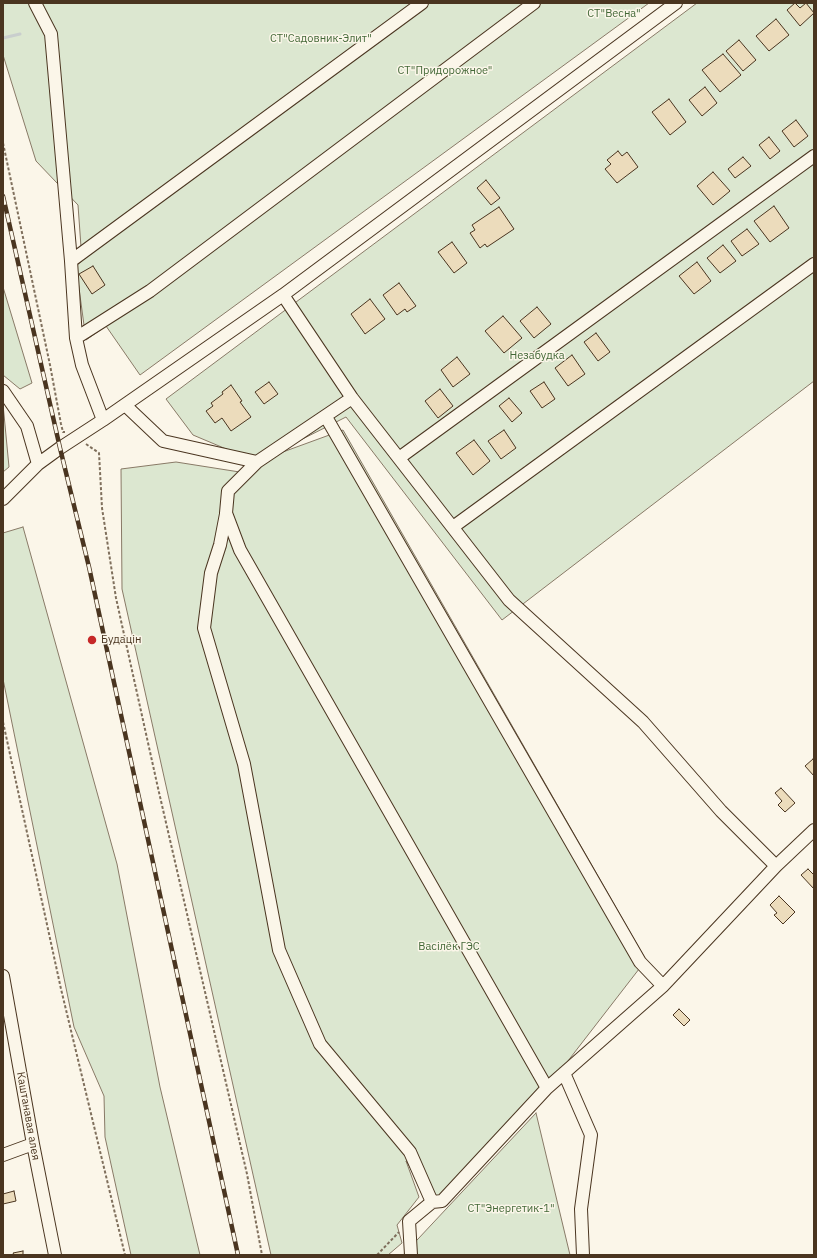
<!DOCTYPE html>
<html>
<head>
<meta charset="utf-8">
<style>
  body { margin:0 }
  #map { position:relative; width:817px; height:1258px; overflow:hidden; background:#fbf6e9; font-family:"IBM Plex Sans",sans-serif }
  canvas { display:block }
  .frame { position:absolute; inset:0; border:4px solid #4a3520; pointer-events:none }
</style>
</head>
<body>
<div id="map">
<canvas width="817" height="1258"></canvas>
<div class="frame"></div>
</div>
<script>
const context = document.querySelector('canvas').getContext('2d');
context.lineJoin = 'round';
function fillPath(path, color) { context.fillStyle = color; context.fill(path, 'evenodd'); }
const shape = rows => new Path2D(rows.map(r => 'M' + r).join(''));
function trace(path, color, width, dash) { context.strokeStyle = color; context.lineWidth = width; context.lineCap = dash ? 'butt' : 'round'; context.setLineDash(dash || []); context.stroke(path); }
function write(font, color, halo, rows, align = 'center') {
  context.font = font + ' "IBM Plex Sans",sans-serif'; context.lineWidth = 3; context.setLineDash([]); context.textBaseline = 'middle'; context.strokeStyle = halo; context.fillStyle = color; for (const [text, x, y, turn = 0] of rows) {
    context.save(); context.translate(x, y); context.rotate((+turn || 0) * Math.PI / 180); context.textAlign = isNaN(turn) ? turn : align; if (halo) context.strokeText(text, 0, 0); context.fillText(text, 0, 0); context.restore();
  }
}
const green = shape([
  [3,3,649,3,140,375,106,326,86,340,76,266,82,261,78,205,36,161,3,55,3,3],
  [697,3,814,3,814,381,502,620,346,417,261,460,343,430,646,960,547,1088,442,1201,432,1202,406,1161,419,1197,397,1225,402,1243,388,1255,271,1255,122,589,121,469,176,462,246,473,257,462,193,435,166,399,697,3],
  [3,287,32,383,20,389,3,375,3,287],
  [3,404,9,467,3,472,3,404],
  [23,527,117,864,160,1087,200,1255,131,1255,105,1137,104,1096,74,1027,3,679,3,533,23,527],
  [536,1113,570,1255,403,1255,536,1113]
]);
fillPath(green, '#dce7d0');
trace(green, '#887966', 1);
trace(shape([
  [3,38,20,34]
]), '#c9cecd', 3);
const building = shape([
  [795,3,800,8,806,3,814,13,800,26,787,10,795,3],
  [776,19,789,35,769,51,756,36,776,19],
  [739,40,756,60,743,71,726,51,739,40],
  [723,54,741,75,720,92,702,70,723,54],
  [705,87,717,103,702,116,689,100,705,87],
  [669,99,686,122,670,135,652,112,669,99],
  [796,120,808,136,794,147,782,131,796,120],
  [769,137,780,151,770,159,759,145,769,137],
  [618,151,622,156,627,152,638,167,617,183,605,169,611,164,607,160,618,151],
  [743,157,751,166,735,178,728,169,743,157],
  [713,172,730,191,713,205,697,186,713,172],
  [486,180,500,198,491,205,477,188,486,180],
  [774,206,789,228,770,242,754,221,774,206],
  [499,207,514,229,487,247,485,244,480,248,470,233,475,230,472,225,499,207],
  [747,229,759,244,742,256,731,241,747,229],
  [452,242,467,263,454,273,438,252,452,242],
  [723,245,736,261,720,273,707,258,723,245],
  [697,262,711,281,694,294,679,276,697,262],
  [93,266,105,285,92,294,79,274,93,266],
  [399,283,416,306,407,312,405,309,397,315,383,295,399,283],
  [370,299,385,319,365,334,351,314,370,299],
  [537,307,551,324,534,338,520,321,537,307],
  [503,316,522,338,504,353,485,331,503,316],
  [596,333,610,352,598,361,584,342,596,333],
  [572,355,585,374,568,386,555,368,572,355],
  [457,357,470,374,453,387,441,370,457,357],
  [269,382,278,394,264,404,255,392,269,382],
  [544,382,555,399,542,408,530,391,544,382],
  [231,385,242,401,240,402,251,417,231,431,222,418,215,423,206,411,213,406,211,403,223,394,222,392,231,385],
  [440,389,453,406,438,418,425,401,440,389],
  [509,398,522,413,512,422,499,406,509,398],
  [504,430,516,448,501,459,488,441,504,430],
  [474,440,490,461,473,475,456,453,474,440],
  [813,759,814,760,814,776,805,766,813,759],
  [781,788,795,803,785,812,778,805,782,801,775,793,781,788],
  [808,869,814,875,814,889,801,875,808,869],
  [779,896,795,912,783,924,774,915,777,913,770,905,779,896],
  [679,1009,690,1020,684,1026,673,1015,679,1009],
  [14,1191,16,1201,3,1204,3,1194,14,1191],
  [23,1251,23,1255,14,1255,13,1253,23,1251]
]);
fillPath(building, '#ecdcbc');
trace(building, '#4a3520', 1);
const minor = shape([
  [35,3,51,34,71,261,76,338,82,365,103,420],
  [71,261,422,3],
  [283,295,352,398,509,600,643,722,721,811,776,866],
  [76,338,150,291,534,3],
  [3,391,27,426,38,464],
  [352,398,257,462,228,491,226,513,240,550,547,1088],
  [125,405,163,441,257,462],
  [326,417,640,962,663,986],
  [399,458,814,156],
  [3,499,38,464,60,448,103,420,283,295,676,3],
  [226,514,220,545,211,573,204,628,244,764,279,950,320,1044,410,1152,432,1202],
  [453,527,814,264],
  [3,976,33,1144,55,1255],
  [564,1073,591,1135,581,1209,583,1255],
  [3,1155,33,1144],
  [411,1255,409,1221,432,1202,442,1201,547,1088,663,986,776,866,814,830]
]);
trace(minor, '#4a3520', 14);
trace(shape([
  [3,143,50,365,61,424,63,432,65,432],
  [86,444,99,453,102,508,116,598,158,788,247,1174,262,1255],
  [3,722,61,989,125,1255],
  [377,1255,399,1232]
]), '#7f6f5c', 2, [3, 2]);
trace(minor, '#fbf6e9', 12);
const rail = shape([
  [3,196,60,448,89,567,238,1255]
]);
trace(rail, '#4a3520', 4.5);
trace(rail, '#fbf6e9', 3, [9]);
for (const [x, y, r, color] of [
  [92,640,5,"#c62828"]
]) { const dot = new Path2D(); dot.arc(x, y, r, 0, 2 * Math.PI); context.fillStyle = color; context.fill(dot); trace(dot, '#fbf6e9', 1.5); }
write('11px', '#436837', '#fbf6e9', [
  ["СТ\"Весна\"",614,14],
  ["СТ\"Садовник-Элит\"",321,39],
  ["СТ\"Придорожное\"",445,71],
  ["Незабудка",537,356],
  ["Васілёк ГЭС",449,947],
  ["СТ\"Энергетик-1\"",511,1209]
]);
write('11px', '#4a3520', '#fbf6e9', [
  ["Будацін",101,640]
], 'left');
write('11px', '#4a3520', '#fbf6e9', [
  ["Каштанавая алея",28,1116,80]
]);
</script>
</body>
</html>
